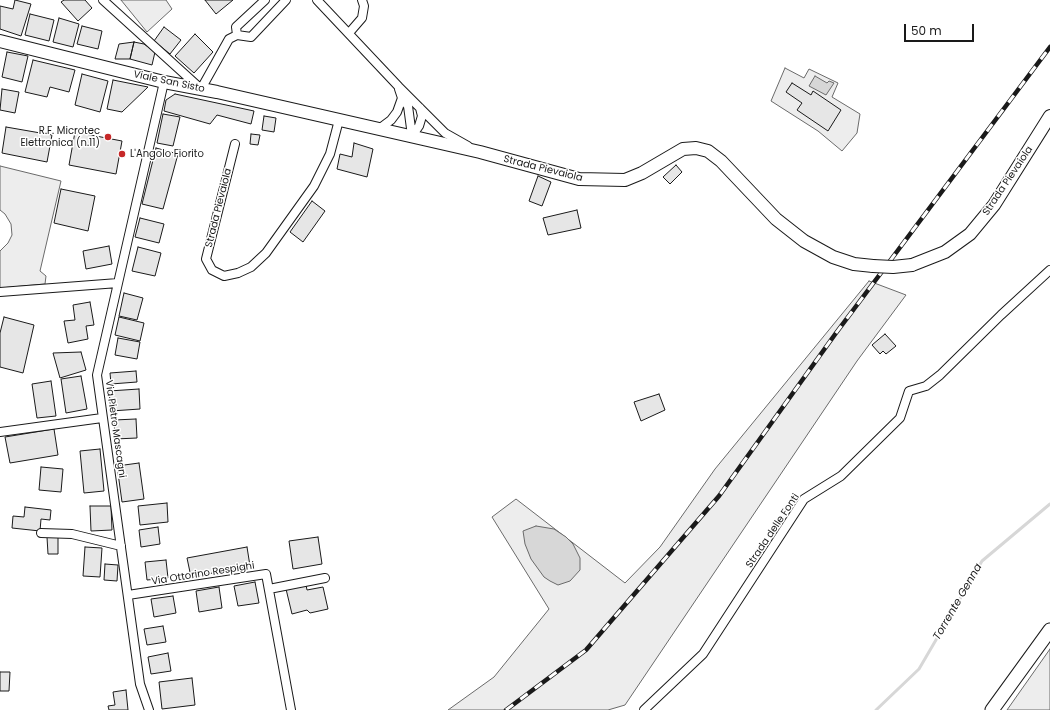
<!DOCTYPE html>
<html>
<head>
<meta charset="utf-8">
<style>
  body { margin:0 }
  #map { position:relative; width:1050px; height:710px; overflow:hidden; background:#fff; font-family:Poppins,sans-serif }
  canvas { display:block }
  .scale { position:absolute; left:904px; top:24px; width:70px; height:18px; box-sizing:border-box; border:2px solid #1a1a1a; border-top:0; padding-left:5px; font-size:12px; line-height:14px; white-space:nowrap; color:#1a1a1a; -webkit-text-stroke:3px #fff; paint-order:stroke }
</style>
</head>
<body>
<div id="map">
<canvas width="1050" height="710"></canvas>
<div class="scale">50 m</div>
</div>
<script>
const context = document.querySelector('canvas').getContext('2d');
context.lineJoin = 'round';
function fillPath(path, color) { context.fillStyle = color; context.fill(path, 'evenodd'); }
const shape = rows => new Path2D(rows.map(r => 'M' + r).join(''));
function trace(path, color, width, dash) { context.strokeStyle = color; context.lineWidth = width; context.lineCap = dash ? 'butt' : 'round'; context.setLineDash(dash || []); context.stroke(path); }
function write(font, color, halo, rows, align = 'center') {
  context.font = font + ' Poppins,sans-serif'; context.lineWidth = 3; context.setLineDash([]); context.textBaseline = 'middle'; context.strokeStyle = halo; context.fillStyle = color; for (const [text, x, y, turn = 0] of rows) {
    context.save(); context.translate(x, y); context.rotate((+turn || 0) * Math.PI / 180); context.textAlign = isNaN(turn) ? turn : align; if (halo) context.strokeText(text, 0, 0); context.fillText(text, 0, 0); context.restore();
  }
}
const green = shape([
  [121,0,166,0,172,9,147,32,121,0],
  [785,68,804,78,809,69,838,83,832,97,860,114,857,133,842,151,818,131,771,101,785,68],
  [0,166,61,181,40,271,46,276,45,284,0,288,0,251,8,243,12,235,11,224,5,214,0,210,0,166],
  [869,281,906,295,857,361,625,705,608,710,448,710,494,677,549,609,492,517,516,499,625,583,660,547,715,469,869,281],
  [1050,649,1050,710,1007,710,1050,649]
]);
fillPath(green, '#ededed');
trace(green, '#6a6a6a', 1);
const water = shape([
  [815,76,827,83,829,81,834,83,826,95,809,86,815,76],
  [536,526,554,529,566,537,573,544,580,558,580,570,570,581,558,585,550,581,544,577,531,559,525,544,523,531,536,526]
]);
fillPath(water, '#d7d7d7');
trace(water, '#6a6a6a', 1);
trace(shape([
  [876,710,919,669,982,561,1050,504]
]), '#d7d7d7', 3);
const building = shape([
  [15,0,31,4,21,36,0,29,0,6,13,9,15,0],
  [64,0,85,0,92,8,78,21,61,2,64,0],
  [205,0,233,0,216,14,205,0],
  [30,14,54,20,49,41,25,35,30,14],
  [59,18,79,24,73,47,53,42,59,18],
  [82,26,102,31,98,49,77,44,82,26],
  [164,27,181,40,170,54,154,41,164,27],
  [195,34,213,52,194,73,175,56,195,34],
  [134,42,130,59,115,59,119,44,134,42],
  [134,42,144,44,155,52,152,65,130,59,134,42],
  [7,52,28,56,22,82,2,77,7,52],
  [33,60,75,70,69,92,50,87,47,97,25,92,33,60],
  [82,74,108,81,100,112,75,105,82,74],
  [113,80,148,87,122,112,107,109,113,80],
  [792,83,811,95,813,91,841,110,828,131,797,110,802,103,786,92,792,83],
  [2,89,19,92,15,113,0,110,2,89],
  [175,94,254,111,251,124,217,115,210,124,164,111,166,100,175,94],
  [163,114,180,117,173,146,157,143,163,114],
  [264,116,276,118,274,132,262,130,264,116],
  [6,127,52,135,47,162,2,153,6,127],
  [75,132,122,141,116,174,69,165,75,132],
  [251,134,260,135,258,145,250,144,251,134],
  [354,143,373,149,367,177,337,169,340,154,352,157,354,143],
  [156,148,178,154,163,209,142,204,156,148],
  [676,165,682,172,670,184,663,177,676,165],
  [538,176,551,182,542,206,529,201,538,176],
  [61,189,95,196,88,231,54,223,61,189],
  [312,201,325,211,303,242,290,232,312,201],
  [577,210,581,228,548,235,543,218,577,210],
  [140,218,164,224,159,243,135,237,140,218],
  [109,246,112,264,86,269,83,251,109,246],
  [138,247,161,253,155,276,132,271,138,247],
  [124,293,143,298,137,320,119,316,124,293],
  [90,302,94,325,86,326,88,339,68,343,64,321,75,320,73,305,90,302],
  [4,317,34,325,23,373,0,367,0,333,4,317],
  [119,317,144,323,140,341,115,335,119,317],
  [885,334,896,346,886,354,883,351,880,354,872,345,885,334],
  [118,338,140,342,137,359,115,355,118,338],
  [81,352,86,370,60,378,53,353,81,352],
  [136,371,137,382,111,384,110,373,136,371],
  [81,376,87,409,66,413,61,379,81,376],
  [51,381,56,416,37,418,32,384,51,381],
  [139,389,140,409,111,411,109,391,139,389],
  [659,394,665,410,641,421,634,402,659,394],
  [136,419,137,438,115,439,114,420,136,419],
  [54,429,58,455,10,463,5,437,54,429],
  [100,449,104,491,84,493,80,451,100,449],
  [139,463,144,499,122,502,117,466,139,463],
  [41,467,63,469,61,492,39,490,41,467],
  [167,503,168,522,140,525,138,506,167,503],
  [90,506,111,506,112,530,91,531,90,506],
  [25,507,51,510,50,520,41,519,40,531,12,528,13,516,24,517,25,507],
  [158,527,160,544,141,547,139,530,158,527],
  [47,537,58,537,58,554,48,554,47,537],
  [318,537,322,564,293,569,289,541,318,537],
  [85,547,102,548,100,577,83,576,85,547],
  [247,547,250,566,191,577,187,558,247,547],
  [166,560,168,578,147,580,145,562,166,560],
  [105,564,118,565,117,581,104,580,105,564],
  [255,582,259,603,238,606,234,586,255,582],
  [306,585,307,590,323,587,328,609,310,613,307,610,292,614,286,589,306,585],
  [219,587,222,608,199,612,196,591,219,587],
  [173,596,176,613,154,617,151,599,173,596],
  [163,626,166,642,147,645,144,629,163,626],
  [168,653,171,671,151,674,148,657,168,653],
  [0,672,10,672,9,691,0,691,0,672],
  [192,678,195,705,162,709,159,682,192,678],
  [126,690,128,710,109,710,108,706,115,705,113,692,126,690]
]);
fillPath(building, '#e6e6e6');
trace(building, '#1a1a1a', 1);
const street = shape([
  [103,0,201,89,229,39,237,35,251,37,286,0],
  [317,0,399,87,445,133,468,146],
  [349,33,362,18,364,6,362,0],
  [237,35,236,27,265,0],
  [402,98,408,106,412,136],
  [379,129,391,120,397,112,402,98,399,89],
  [412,136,419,126,422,116,420,108],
  [235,144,206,259,212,270,224,276,238,273,251,267,266,253,314,186,330,154,339,120],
  [0,292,118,283],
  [0,432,102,418],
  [41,533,72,534,121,546],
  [269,589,325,578],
  [128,595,266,574,291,710],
  [149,710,140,684,97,375,164,82],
  [644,710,703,654,804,499,841,476,900,418,909,391,926,386,940,375,1001,315,1050,270]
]);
const secondary = shape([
  [0,41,164,82,217,92,480,152,579,179,625,180,642,173,683,149,696,148,708,151,721,161,776,219,804,241,833,257,854,264,873,266],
  [912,265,945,252,970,234,994,205,1050,116]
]);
const primary = shape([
  [992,710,1050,630]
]);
trace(street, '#1a1a1a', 10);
trace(secondary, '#1a1a1a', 14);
trace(primary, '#1a1a1a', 15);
trace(street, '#fff', 8);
trace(secondary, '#fff', 12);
trace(primary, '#fff', 13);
const rail = shape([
  [506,710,586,650,719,496,836,333,1050,47]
]);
trace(rail, '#1a1a1a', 4.5);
trace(rail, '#fff', 3, [9]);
const secondaryBridge = shape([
  [873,266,893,267,912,265]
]);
trace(secondaryBridge, '#1a1a1a', 14, []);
trace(secondaryBridge, '#fff', 12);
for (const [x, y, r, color] of [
  [108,137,4,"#c62828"],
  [122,154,4,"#c62828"]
]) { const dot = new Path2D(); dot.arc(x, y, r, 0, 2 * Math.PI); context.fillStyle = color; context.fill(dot); trace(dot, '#fff', 1.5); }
write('10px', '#1a1a1a', '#fff', [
  ["Viale San Sisto",169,82,12],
  ["Strada Pievaiola",543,169,14],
  ["Strada Pievaiola",1008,181,-56],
  ["Strada Pievaiola",219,208,-76],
  ["Via Pietro Mascagni",115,429,82],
  ["Strada delle Fonti",773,531,-56],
  ["Via Ottorino Respighi",203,574,-9]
]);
write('10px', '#1a1a1a', '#fff', [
  ["R.F. Microtec",100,131],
  ["Elettronica (n.11)",100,143],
  ["L'Angolo Fiorito",130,154,"left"]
], 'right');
write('italic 11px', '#1a1a1a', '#fff', [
  ["Torrente Genna",958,602,-60]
]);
</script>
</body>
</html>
